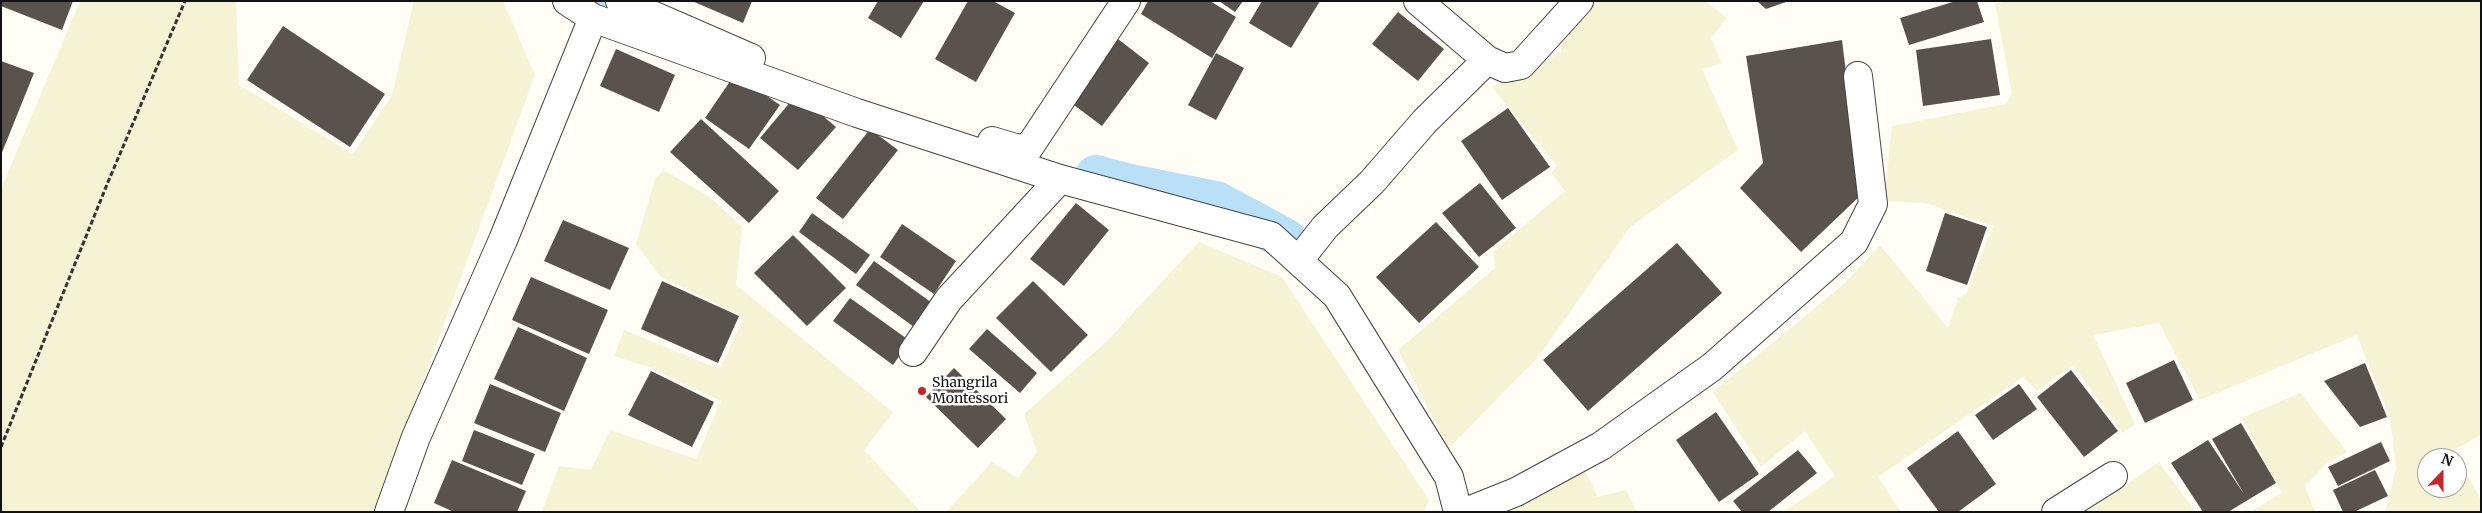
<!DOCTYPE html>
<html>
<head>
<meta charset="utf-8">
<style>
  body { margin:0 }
  #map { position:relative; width:2482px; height:513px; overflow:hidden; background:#fffdf5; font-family:Merriweather,serif }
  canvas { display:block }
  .frame { position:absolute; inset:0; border:2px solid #111; pointer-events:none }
  .north { position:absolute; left:2417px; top:448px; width:50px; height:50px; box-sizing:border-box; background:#fff; border:1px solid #a0a0a0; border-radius:50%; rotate:22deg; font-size:14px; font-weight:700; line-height:20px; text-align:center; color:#111 }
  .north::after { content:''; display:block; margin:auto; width:18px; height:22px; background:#c4262e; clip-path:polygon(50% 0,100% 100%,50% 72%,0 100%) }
</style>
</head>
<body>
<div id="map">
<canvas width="2482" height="513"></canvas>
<div class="frame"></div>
<div class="north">N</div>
</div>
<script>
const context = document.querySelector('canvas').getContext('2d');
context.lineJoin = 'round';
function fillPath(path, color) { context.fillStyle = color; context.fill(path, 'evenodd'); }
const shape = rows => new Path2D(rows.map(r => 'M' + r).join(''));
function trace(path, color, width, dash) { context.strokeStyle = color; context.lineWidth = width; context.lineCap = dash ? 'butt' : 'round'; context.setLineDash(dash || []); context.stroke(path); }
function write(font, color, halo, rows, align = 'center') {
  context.font = font + ' Merriweather,serif'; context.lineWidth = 5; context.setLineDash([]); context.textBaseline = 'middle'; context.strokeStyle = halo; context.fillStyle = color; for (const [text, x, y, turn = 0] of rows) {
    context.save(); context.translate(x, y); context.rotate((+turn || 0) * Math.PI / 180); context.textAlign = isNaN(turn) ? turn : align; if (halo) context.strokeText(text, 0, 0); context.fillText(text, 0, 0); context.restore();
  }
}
fillPath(shape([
  [80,1,236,1,239,85,353,154,392,95,414,1,503,1,535,75,375,512,1,512,1,189],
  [1586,1,1705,1,1727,18,1711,38,1722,63,1702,69,1738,150,1630,227,1539,356,1449,448,1398,350,1495,268,1493,252,1565,191,1551,173,1557,166,1492,87,1562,52,1556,36],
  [2007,1,2481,1,2481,435,2454,450,2481,500,2481,512,2385,512,2396,469,2390,418,2357,335,2200,400,2159,323,2093,335,2135,424,2123,433,2073,365,2037,391,2023,377,1878,477,1901,512,1784,512,1835,476,1805,431,1761,467,1713,392,1845,283,1880,245,1948,328,1958,298,1966,294,1993,226,1926,203,1884,201,1892,126,2006,104,2012,93,1995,4],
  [2427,458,2457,458,2457,488,2427,488],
  [664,170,711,198,742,227,736,285,893,412,864,450,921,512,542,512,559,466,591,470,610,430,696,459,721,401,649,367,614,356,624,330,714,367,721,367,744,317,660,276,636,244,655,179],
  [1199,242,1282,277,1429,500,1425,509,1422,512,946,512,992,462,1018,478,1037,452,1024,414,1105,343],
  [2300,393,2347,452,2327,463,2305,486,2315,512,2250,512,2282,493,2242,418],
  [2159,462,2195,512,2098,512,2095,506],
  [1584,469,1598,497,1626,490,1637,512,1513,512]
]), '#f6f3d4');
trace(shape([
  [593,1,662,29],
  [1096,176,1126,184,1216,202,1285,239]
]), '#b9e0f7', 42);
fillPath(shape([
  [1,1,73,1,62,30,1,6],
  [692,1,752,1,743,23],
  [878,1,924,1,901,38,868,18],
  [968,1,993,1,1015,13,976,82,935,59],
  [1148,1,1210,1,1236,17,1212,58,1141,14],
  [1219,1,1243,1,1235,12],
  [1262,1,1320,1,1291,48,1249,23],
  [1757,1,1786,1,1786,2,1766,9],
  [1956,1,1977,1,1984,22,1909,45,1900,18],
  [1398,12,1444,49,1418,81,1372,44],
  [283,26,385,94,350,147,247,80],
  [1118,39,1149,63,1102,126,1070,102],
  [1991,39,2000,95,1923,106,1916,50],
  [1842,40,1861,195,1801,252,1740,188,1763,163,1746,56],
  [616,49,675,75,659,112,600,86],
  [1216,53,1244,68,1216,120,1188,105],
  [1,61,34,73,1,155],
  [735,74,780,105,749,149,705,118],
  [797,94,836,127,798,170,760,138],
  [1508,108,1550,167,1502,200,1461,141],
  [701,119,779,191,749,223,670,152],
  [870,129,898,150,843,219,816,198],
  [1480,183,1516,228,1479,257,1442,213],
  [1076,203,1109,230,1064,286,1030,259],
  [812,213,870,255,856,274,799,232],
  [1945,213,1987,227,1967,285,1926,271],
  [563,220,629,248,610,290,544,261],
  [1436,222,1479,267,1419,323,1376,277],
  [902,224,956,261,934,294,880,257],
  [793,235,846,288,807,326,754,273],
  [1677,243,1722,293,1588,411,1543,360],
  [874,261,939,308,921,332,856,285],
  [531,277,608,310,589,354,512,320],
  [662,281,739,316,718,363,641,329],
  [1033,281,1088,335,1051,372,996,318],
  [850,298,910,341,893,365,833,321],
  [518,327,587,358,564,411,494,379],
  [987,329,1037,373,1020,393,969,349],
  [2174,360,2193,400,2145,423,2126,383],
  [2365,363,2387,417,2360,427,2324,381],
  [954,368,1006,419,978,448,926,397],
  [2071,370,2118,431,2084,457,2037,397],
  [651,371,714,402,692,447,628,415],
  [490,384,561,413,545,452,474,423],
  [2019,384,2037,409,1993,440,1975,415],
  [1716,412,1759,474,1719,502,1676,440],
  [2241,423,2276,483,2228,512,2203,512,2171,463,2208,440,2244,494,2212,439],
  [474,430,535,454,522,485,462,461],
  [1958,431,1996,484,1958,512,1939,512,1907,468],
  [2381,442,2390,461,2338,486,2328,467],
  [1798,450,1817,473,1768,512,1742,512,1733,501],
  [452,460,526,491,517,512,454,512,434,503],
  [2375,470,2388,496,2354,512,2343,512,2333,490]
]), '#5a524d');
const minor = shape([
  [620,1,751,58],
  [1418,1,1487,60,1505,68,1521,65,1579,1],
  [593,18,857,113,1060,179,1271,236,1337,296,1449,477,1458,512],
  [992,141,1015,148,1028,149,1126,1],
  [1299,260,1325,227,1372,182,1425,121,1487,60],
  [913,352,949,299,1060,179],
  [389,512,416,437,503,240,593,18,567,1],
  [1466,512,1516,492,1601,446,1712,367,1854,242,1873,204,1858,76],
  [2056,512,2113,476]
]);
trace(minor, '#444', 30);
trace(shape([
  [1,447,108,182,185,1]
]), '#333', 3, [5, 2.5]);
trace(minor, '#fff', 28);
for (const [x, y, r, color] of [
  [922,391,5,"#c4262e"]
]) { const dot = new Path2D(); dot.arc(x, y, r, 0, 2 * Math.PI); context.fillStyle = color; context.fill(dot); trace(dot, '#fff', 2); }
write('14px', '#111', '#fff', [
  ["Shangrila",932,383],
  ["Montessori",932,399]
], 'left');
</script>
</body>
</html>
